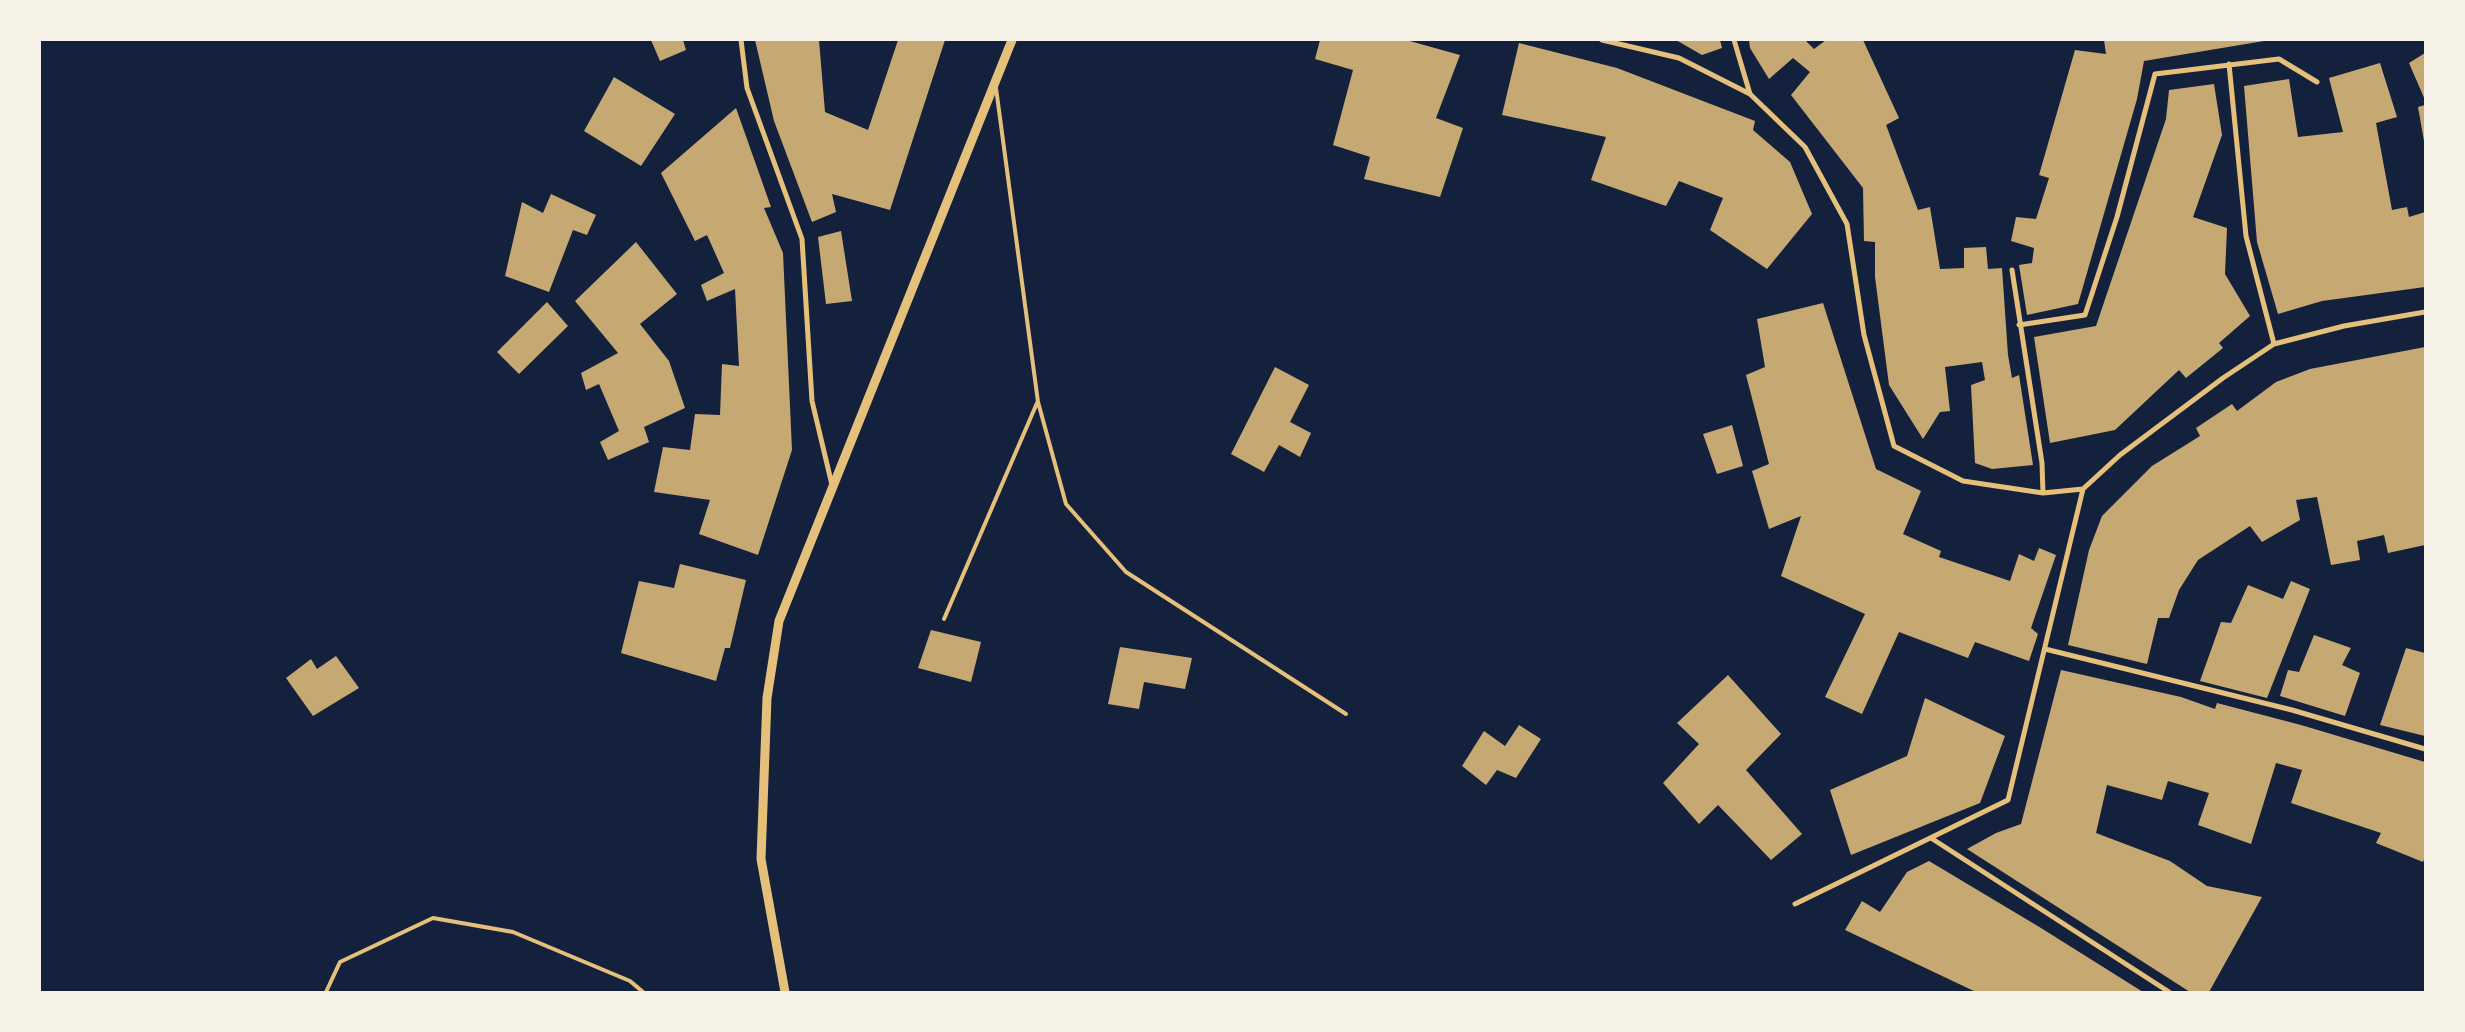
<!DOCTYPE html>
<style>
body{margin:0}
#map{position:relative;width:2465px;height:1032px;overflow:hidden;background:#14213d;font-family:"Fira Sans Condensed",sans-serif}
canvas{display:block}
.frame{position:absolute;inset:0;border:41px solid #f6f1e7;pointer-events:none}
</style>
<div id="map">
<canvas width="2465" height="1032"></canvas>
<div class="frame"></div>
</div>
<script>
const context = document.querySelector('canvas').getContext('2d');
context.lineJoin = 'round';
function paint(path, color) { context.fillStyle = color; context.fill(path, 'evenodd'); }
function stroke(path, color, width, dash) { context.strokeStyle = color; context.lineWidth = width; context.lineCap = dash ? 'butt' : 'round'; context.setLineDash(dash || []); context.stroke(path); }
const building = new Path2D(`
 M651,40H683L686,50L660,61Z
 M755,40H819L825,112L868,130L898,40H945L890,210L832,194L836,212L812,222L774,121Z
 M1320,40H1406L1460,55L1436,118L1463,128L1440,197L1364,179L1370,157L1333,145L1353,70L1315,59Z
 M1676,40H1720L1722,48L1702,55Z
 M1749,40H1805L1814,49L1826,40H1863L1899,118L1886,125L1918,210L1930,207L1940,269L1964,268V248L1986,247L1988,269L2002,268L2008,355L2012,378L2019,375L2033,465L1992,469L1975,463L1971,385L1985,380L1982,362L1945,367L1950,411L1940,412L1923,439L1889,385L1875,277V242L1864,241L1863,188L1791,95L1810,72L1793,58L1769,79L1750,48Z
 M2104,40L2264,41L2144,61L2137,99L2078,304L2027,315L2019,265L2032,263L2034,248L2011,241L2016,217L2036,219L2049,178L2039,175L2075,50L2106,54Z
 M1519,43L1617,68L1755,121L1753,130L1790,162L1812,214L1767,269L1710,230L1723,198L1679,181L1666,206L1591,180L1606,137L1502,115Z
 M2425,53V100L2409,63Z
 M2380,63L2397,117L2376,123L2392,210L2407,207L2409,217L2425,212V287L2322,301L2278,314L2257,242L2244,86L2289,79L2298,137L2343,132L2329,78Z
 M614,77L675,114L641,166L584,131Z
 M2214,84L2222,135L2193,217L2227,228L2225,274L2250,316L2219,343L2223,348L2186,378L2179,370L2115,430L2050,443L2034,337L2096,326L2166,119L2169,90Z
 M2425,105V141H2424L2418,107Z
 M736,108L771,207L764,208L783,253L792,450L758,555L699,534L710,500L654,492L663,447L690,450L695,414L720,415L722,364L739,366L735,289L707,301L701,285L724,273L707,235L695,241L661,173Z
 M551,194L596,215L587,235L573,230L549,292L505,276L522,202L543,213Z
 M841,231L852,301L826,304L818,237Z
 M636,242L677,294L640,324L669,361L685,408L644,427L649,442L608,460L600,442L619,431L599,384L586,390L581,373L618,353L575,301Z
 M547,302L568,326L519,374L497,352Z
 M1823,303L1876,469L1921,491L1903,534L1941,551L1939,557L2010,581L2019,554L2034,561L2039,548L2056,555L2031,628L2038,634L2029,661L1975,642L1968,658L1899,632L1862,714L1825,697L1865,614L1781,576L1801,516L1769,529L1752,471L1769,464L1746,375L1765,367L1757,319Z
 M2425,347V545L2388,553L2384,535L2357,541L2360,560L2331,565L2317,497L2296,500L2300,520L2262,542L2250,526L2198,560L2179,590L2169,618H2158L2147,664L2068,645L2089,550L2102,516L2152,466L2200,436L2196,428L2232,404L2237,411L2276,382L2310,369Z
 M1275,367L1309,385L1290,422L1311,433L1300,457L1279,445L1264,472L1231,454Z
 M1732,425L1743,466L1717,474L1703,434Z
 M680,564L746,580L730,648H725L716,681L621,653L639,581L674,588Z
 M2291,581L2310,589L2267,698L2200,681L2221,622L2231,623L2248,585L2283,599Z
 M931,630L981,642L971,682L918,668Z
 M2314,635L2351,648L2342,665L2360,673L2345,716L2280,696L2288,670L2299,672Z
 M1120,647L1192,658L1185,689L1144,682L1139,709L1108,704Z
 M2406,648L2425,653V736L2380,725Z
 M336,656L359,688L313,716L286,678L311,659L317,669Z
 M2061,670L2181,697L2215,709L2217,703L2301,725L2425,762V857L2423,862L2376,843L2381,833L2291,803L2302,770L2276,763L2251,844L2198,825L2209,793L2168,781L2162,800L2107,785L2096,833L2170,861L2207,886L2262,897L2209,992H2190L1967,849L1996,833L2021,824Z
 M1728,675L1781,734L1746,770L1802,834L1771,860L1718,805L1699,824L1663,783L1699,744L1677,723Z
 M1925,698L2005,736L1980,803L1851,855L1830,790L1907,756Z
 M1519,725L1541,739L1516,778L1497,770L1486,785L1462,766L1484,731L1505,746Z
 M1929,861L2041,928L2143,992H1976L1845,930L1862,901L1880,912L1907,872Z`);
const service = new Path2D(`
 M996,88L1038,402L1066,504L1126,572L1346,714
 M944,619L1037,403
 M326,992L340,962L433,918L513,932L630,981L643,992`);
const minor = new Path2D(`
 M741,40L747,88L802,239L812,401L832,485
 M1602,40L1679,58L1750,94L1805,147L1847,224L1864,335L1894,446L1963,481L2043,493L2083,489
 M1734,40L1750,94
 M2229,64L2246,236L2274,344
 M2012,270L2042,463L2043,493
 M2019,325L2085,315L2117,217L2155,74L2279,59L2317,82
 M2045,649L2292,710L2425,749
 M1931,838L2169,992
 M1795,904L2008,800L2083,489L2120,455L2223,378L2274,344L2344,326L2425,312`);
const tertiary = new Path2D(`
 M785,992L761,859L767,698L779,621L1012,40`);
paint(building, '#c6a872');
stroke(service, '#e5c07b', 4);
stroke(minor, '#e5c07b', 5);
stroke(tertiary, '#e5c07b', 9);
</script>
